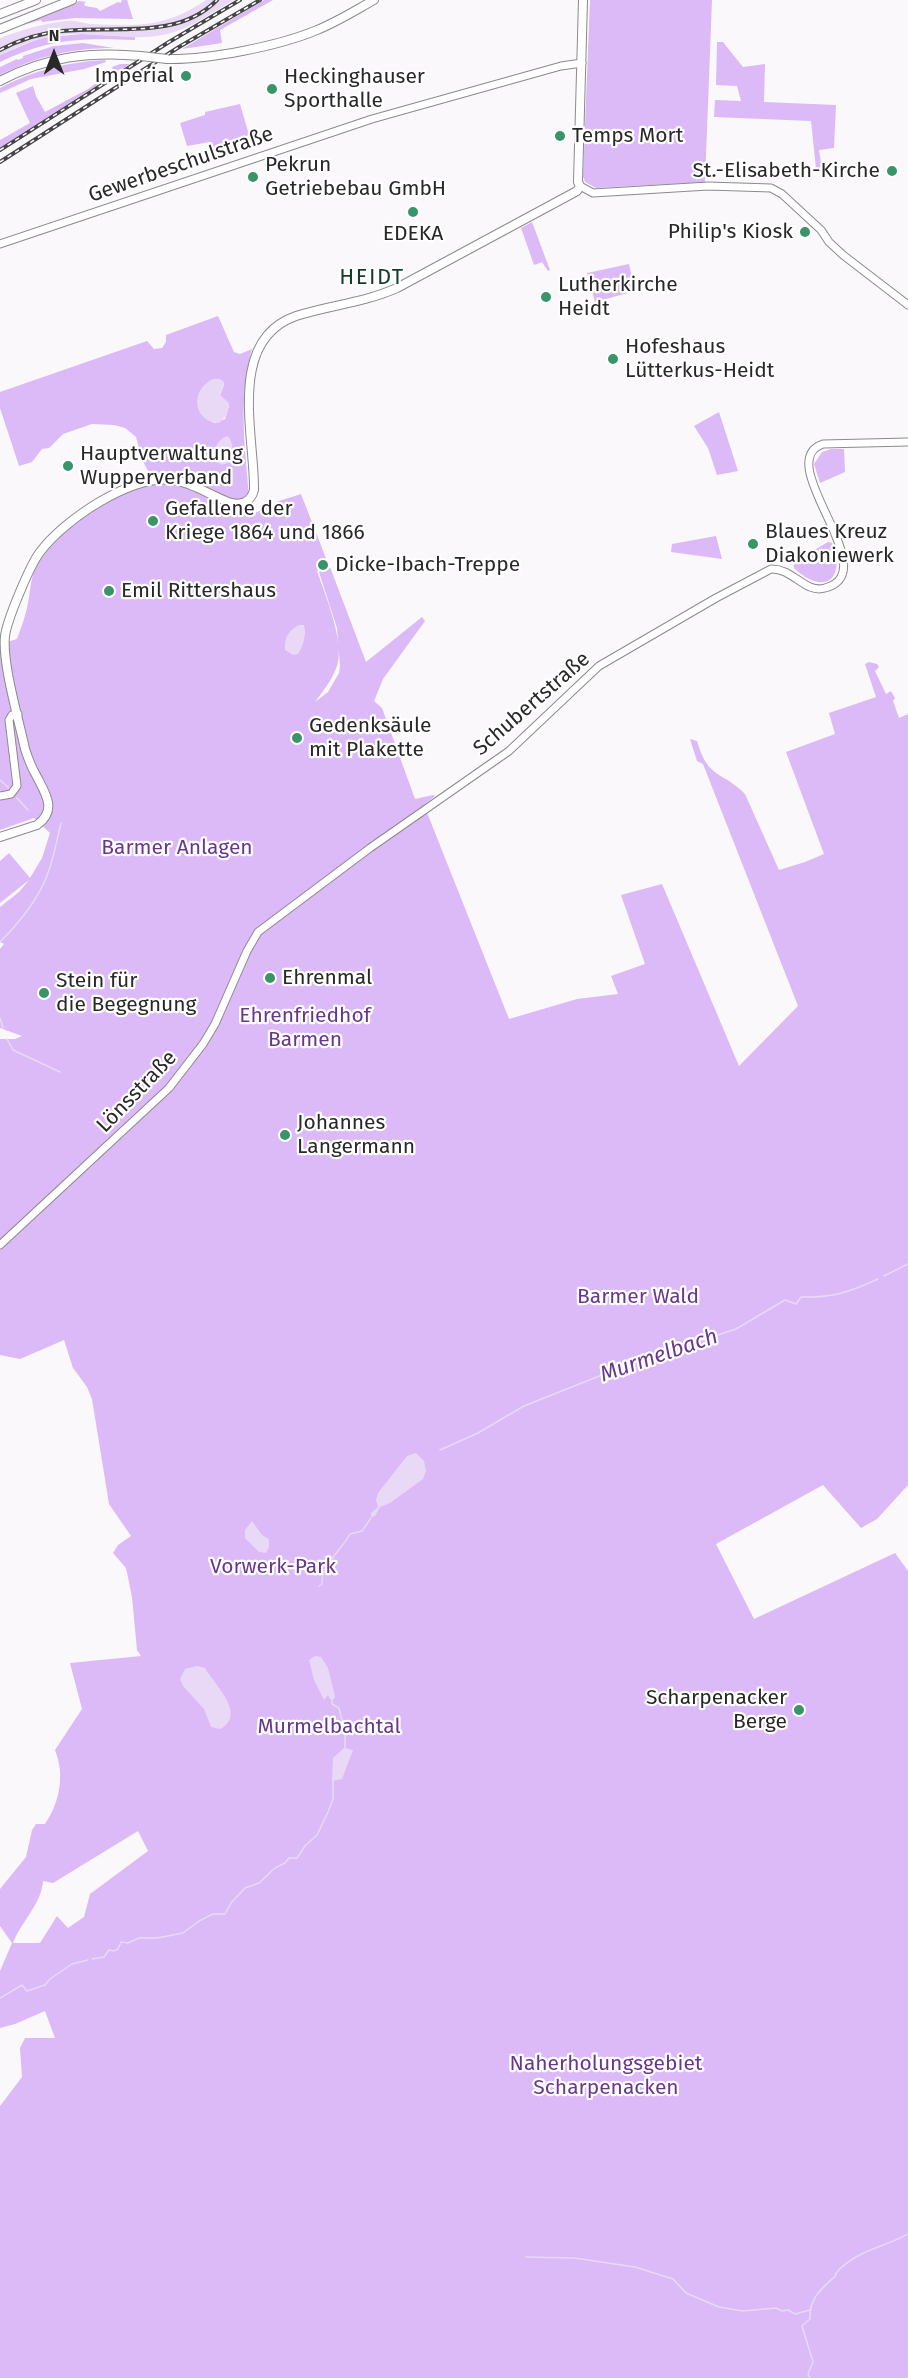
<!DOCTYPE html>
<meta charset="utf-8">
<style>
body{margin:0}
#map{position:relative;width:908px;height:2378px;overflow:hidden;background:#faf8fb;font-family:"Fira Sans",sans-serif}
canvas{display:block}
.north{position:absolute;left:24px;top:24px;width:60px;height:60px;-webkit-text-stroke:4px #fff;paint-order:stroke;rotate:0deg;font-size:16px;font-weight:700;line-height:24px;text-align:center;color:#292829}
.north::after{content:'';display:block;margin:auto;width:21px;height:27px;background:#292829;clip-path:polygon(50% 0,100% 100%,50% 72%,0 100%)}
</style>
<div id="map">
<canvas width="908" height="2378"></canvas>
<div class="north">N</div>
</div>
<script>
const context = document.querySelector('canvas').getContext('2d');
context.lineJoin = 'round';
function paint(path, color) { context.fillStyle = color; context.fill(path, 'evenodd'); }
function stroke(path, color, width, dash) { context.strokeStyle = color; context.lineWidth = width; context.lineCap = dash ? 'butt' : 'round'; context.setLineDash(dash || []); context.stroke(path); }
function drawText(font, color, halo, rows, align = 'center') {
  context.font = font + ' "Fira Sans",sans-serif'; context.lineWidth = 4.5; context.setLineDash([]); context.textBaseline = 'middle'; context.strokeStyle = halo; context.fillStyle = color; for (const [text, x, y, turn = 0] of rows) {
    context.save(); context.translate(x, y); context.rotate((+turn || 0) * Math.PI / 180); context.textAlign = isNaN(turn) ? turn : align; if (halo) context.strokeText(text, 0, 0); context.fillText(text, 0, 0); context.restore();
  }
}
const green = new Path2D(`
 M122,0H127L133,19L75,18L42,22L41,20L19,26L79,1L86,2L84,4L85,6L97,8L100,11L118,2L121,3Z
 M264,0H273L220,30L222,43L182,49Z
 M590,0H712L705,182L596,188L585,182L583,176Z
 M82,34L135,37V40C82,38 50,38 0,62V55L40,38Z
 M717,42H723L743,67L765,64L764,102L836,105L834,148L819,150L822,168L816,169L811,121L714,117L715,100L741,101L737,86L716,85Z
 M83,43L114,48C73,48 37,56 0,75V67L17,59L18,60L23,58V56L54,46Z
 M105,60L106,62L84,69L31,79L0,93V88C34,70 67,62 105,60Z
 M120,64H130L0,148V140L30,123L16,93L33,86L36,96L45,112L88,89L113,71L112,67Z
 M240,104L249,135L212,148L210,142L187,146L180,123L205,115V112Z
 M532,222L550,270L548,271L542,262L534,265L521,228Z
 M629,264L635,291L595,302L587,273Z
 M218,316L234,352L240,354L252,349C237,401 246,455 250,508L253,514L279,501L301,494L329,566L317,571C325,594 345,642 337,666C332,680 324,690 315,702L328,692L339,673L340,666L337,628L319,572L330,567L366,662L422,617L425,621L383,679L374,701L382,708L415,799L433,795L435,796L424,805L509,1019L577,999L618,994L611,976L645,964L621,895L662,884L739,1066L798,1006L703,764L697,761L690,739L697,741C708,780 723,771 745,794L779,870L805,862L824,854L786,752L835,734L829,713L876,697L865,664L869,662L877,664L879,667L875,671L886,694L891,691L895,698L893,701L899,718L908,714V1485L877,1519L861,1528L823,1485L716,1544L754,1619L895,1553L908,1571V2378H0V2106L22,2077L20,2048L25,2038H55L45,2011L15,2024L0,2028V1971L12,1943L0,1926V1889L26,1857L32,1830L36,1824H45C60,1802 65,1775 55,1750L82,1709L70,1663L141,1656L137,1650L132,1597L126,1568L113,1553L118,1545L131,1536L109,1504L92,1399L87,1387L73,1368L64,1340L20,1359L0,1355V1039H15L22,1036L0,1028V949L4,944L0,942V907L19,892L29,880L0,903V861L9,853L30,878L42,858L50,833L34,818L0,830V644L17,639C21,628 26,615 28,603C31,589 30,577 38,563C51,542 89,510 111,498C124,490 139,487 155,483L142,460L136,437L125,428L114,425L92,424L63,434L49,448L42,449L32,462L19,466L0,408V392L147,341L154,349L162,348L166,342V335ZM216,379L223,381L224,385L220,395L229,406L225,419L215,423C192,415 192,387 216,379ZM138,1831L148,1851L90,1894L84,1917L68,1928L57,1916L40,1943H13C21,1922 42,1903 43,1881L53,1883Z
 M719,412L738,471L717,475L708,448L694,426Z
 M831,449H844L845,472L820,483L814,464L822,452Z
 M716,536L722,559L671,552L672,544Z
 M828,542L832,543C847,580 823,596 794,568V562Z`);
const water = new Path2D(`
 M206,0H234C211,13 189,30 163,35C138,40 110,35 84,34C54,33 27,41 0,55V38C22,30 44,23 67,21C76,20 82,23 90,24C138,26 165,28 206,0Z
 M213,379H220C228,384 221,388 220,395L229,403L227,415L219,423C192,421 190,390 213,379Z
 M226,436L229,437C233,445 235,455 228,463L222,465L217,462C212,451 216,442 226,436Z
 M299,625H304C307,633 303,647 298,654L293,655L285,650C284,638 288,631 299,625Z
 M416,1453L424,1461L426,1471L423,1479L390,1503L380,1507L375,1516L371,1517V1513L378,1507L376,1500L378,1493L407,1456Z
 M252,1521L262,1535L269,1539V1547L266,1553L259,1552L245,1538V1530Z
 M315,1656L321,1657L328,1668L335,1696L334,1699H330L328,1695L324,1700L314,1680L309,1660Z
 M197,1666L205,1668C214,1684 248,1715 220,1729L211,1727L204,1709L183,1686L180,1679L185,1669Z
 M344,1748L353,1750L342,1779L332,1781L333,1758Z`);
const stream = new Path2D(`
 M0,780L9,788
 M17,798L28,810
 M0,942C19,923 39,898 48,873C54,857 57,839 61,823
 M0,1018L3,1028
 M7,1039L13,1050L60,1072
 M884,1276L908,1264
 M440,1450L478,1433L524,1406L627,1365L736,1329L785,1300L796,1304L801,1297C832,1298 850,1292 878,1279
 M314,1575L325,1571
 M319,1586L322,1584C321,1564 342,1550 350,1534L362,1531L371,1518
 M332,1699V1704L339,1708L345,1732V1751
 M92,1959L104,1957L109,1950L114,1951L118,1949L121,1942L128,1943L139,1938H157L183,1933L199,1921L213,1914H225L231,1903L245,1888L259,1883L275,1868L285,1863L289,1858H297L305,1846L317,1835L328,1812L333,1799V1780
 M0,1998L22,1985L27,1991L45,1985L50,1979L72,1964L88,1960
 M526,2257L574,2258L635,2267L673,2279L686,2293L719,2307L743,2311L776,2308L782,2311L788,2310L795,2314L810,2310
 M810,2378L808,2374L813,2362L802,2326L810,2319C809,2300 819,2291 832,2279C838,2275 833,2277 837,2272C841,2267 851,2260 856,2257C873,2247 891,2244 908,2234`);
const tertiary = new Path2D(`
 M580,186L593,193L708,186L771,188L782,194L821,230L829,242L843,255L908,305
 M0,244L372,119L561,66L582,63
 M0,796L11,794L17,786L9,720L12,715L18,714
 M0,1245L169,1088L203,1044L215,1024L247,951L258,932L370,848L509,751L599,666L716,598L771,569C793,568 805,594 825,588C887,572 770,462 823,444L908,442`);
const secondary = new Path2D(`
 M167,59C208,60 279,46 317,30C337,22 356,10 374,0
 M0,81C45,57 90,51 141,56
 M0,837L37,825C58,810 45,793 36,775C31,767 28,758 25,749C19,720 2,664 5,636C7,620 30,565 40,552C64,520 131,474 173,480C191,482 210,495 228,502C239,506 251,503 254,490C255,437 226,340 296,316C330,305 363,303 397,288L577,191L580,186L578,182L583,0`);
const primary = new Path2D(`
 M0,14L36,0
 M0,29L72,0`);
const rail = new Path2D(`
 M0,50C19,40 40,33 62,31C112,25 177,41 217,0
 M0,150L169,42L240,0
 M0,162L179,47L260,0`);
const secondaryBridge = new Path2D(`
 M141,56L167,59`);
const markers = [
 [186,76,6,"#3a9469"],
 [272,89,6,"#3a9469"],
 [560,136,6,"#3a9469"],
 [892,171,6,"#3a9469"],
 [253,177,6,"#3a9469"],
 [413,212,6,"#3a9469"],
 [805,232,6,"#3a9469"],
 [546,297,6,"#3a9469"],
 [613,359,6,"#3a9469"],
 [68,466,6,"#3a9469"],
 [153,521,6,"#3a9469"],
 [753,544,6,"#3a9469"],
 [323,565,6,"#3a9469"],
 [109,591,6,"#3a9469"],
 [297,738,6,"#3a9469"],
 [270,978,6,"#3a9469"],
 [44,993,6,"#3a9469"],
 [285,1135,6,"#3a9469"],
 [799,1710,6,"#3a9469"]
];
const poiNames = [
 ["Imperial",174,76,"right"],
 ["Heckinghauser",284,77],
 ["Sporthalle",284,101],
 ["Temps Mort",572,136],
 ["Pekrun",265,165],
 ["Getriebebau GmbH",265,189],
 ["St.-Elisabeth-Kirche",880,171,"right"],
 ["Philip's Kiosk",793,232,"right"],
 ["EDEKA",413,234,"center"],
 ["Lutherkirche",558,285],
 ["Heidt",558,309],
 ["Hofeshaus",625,347],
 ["Lütterkus-Heidt",625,371],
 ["Hauptverwaltung",80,454],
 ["Wupperverband",80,478],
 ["Gefallene der",165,509],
 ["Kriege 1864 und 1866",165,533],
 ["Blaues Kreuz",765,532],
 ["Diakoniewerk",765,556],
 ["Dicke-Ibach-Treppe",335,565],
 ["Emil Rittershaus",121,591],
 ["Gedenksäule",309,726],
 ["mit Plakette",309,750],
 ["Ehrenmal",282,978],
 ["Stein für",56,981],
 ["die Begegnung",56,1005],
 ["Johannes",297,1123],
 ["Langermann",297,1147],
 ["Scharpenacker",787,1698,"right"],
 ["Berge",787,1722,"right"]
];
const streetNames = [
 ["Gewerbeschulstraße",181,165,-19],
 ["Schubertstraße",532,704,-41],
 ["Lönsstraße",137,1092,-46]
];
const parkNames = [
 ["Barmer Anlagen",177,848],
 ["Ehrenfriedhof",305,1016],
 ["Barmen",305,1040],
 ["Barmer Wald",638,1297],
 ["Vorwerk-Park",273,1567],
 ["Murmelbachtal",329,1727],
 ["Naherholungsgebiet",606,2064],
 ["Scharpenacken",606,2088]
];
const neighbourhoodNames = [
 ["HEIDT",372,278]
];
const waterNames = [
 ["Murmelbach",659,1356,-19]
];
paint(green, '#dcb9f7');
paint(water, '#e9d9f7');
stroke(stream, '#e9d9f7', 1.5);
stroke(tertiary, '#8b8a8d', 9);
stroke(secondary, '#8b8a8d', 10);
stroke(primary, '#8b8a8d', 10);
stroke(tertiary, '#fff', 7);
stroke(secondary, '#fff', 8);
stroke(primary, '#fff', 8);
stroke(rail, '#464546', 4);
stroke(rail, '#fff', 1.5, [4.5]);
stroke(secondaryBridge, '#8b8a8d', 10, []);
stroke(secondaryBridge, '#fff', 8);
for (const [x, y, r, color] of markers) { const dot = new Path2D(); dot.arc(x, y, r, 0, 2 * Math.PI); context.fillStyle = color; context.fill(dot); stroke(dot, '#fff', 2); }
drawText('21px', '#292829', '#fff', poiNames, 'left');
drawText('21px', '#292829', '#fff', streetNames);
drawText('21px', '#6a368b', '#fff', parkNames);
context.letterSpacing = '1.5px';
drawText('22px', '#133e2a', '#fff', neighbourhoodNames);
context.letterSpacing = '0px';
drawText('italic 22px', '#6a378b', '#fff', waterNames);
</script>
